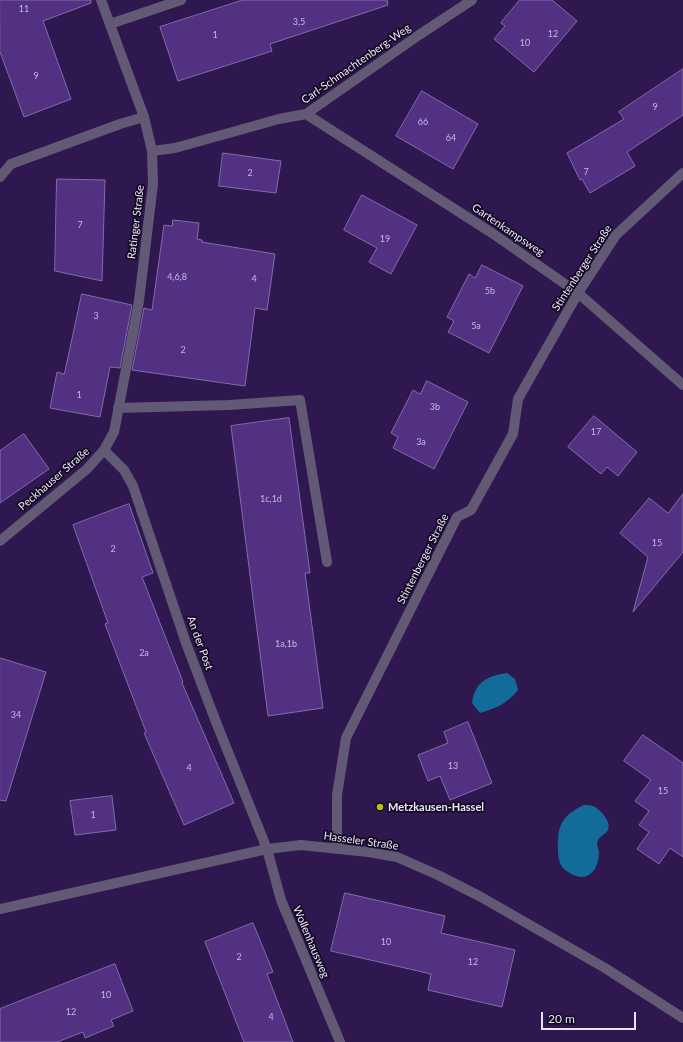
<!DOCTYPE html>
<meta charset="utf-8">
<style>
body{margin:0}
#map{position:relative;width:683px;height:1042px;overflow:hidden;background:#2f174f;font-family:Lato,sans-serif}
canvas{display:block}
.scale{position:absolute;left:541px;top:1012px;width:95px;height:18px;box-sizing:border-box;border:2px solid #ebe5fa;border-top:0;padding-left:5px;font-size:12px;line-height:14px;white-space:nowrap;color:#ebe5fa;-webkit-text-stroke:3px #130a22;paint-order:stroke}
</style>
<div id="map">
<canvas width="683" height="1042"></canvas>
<div class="scale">20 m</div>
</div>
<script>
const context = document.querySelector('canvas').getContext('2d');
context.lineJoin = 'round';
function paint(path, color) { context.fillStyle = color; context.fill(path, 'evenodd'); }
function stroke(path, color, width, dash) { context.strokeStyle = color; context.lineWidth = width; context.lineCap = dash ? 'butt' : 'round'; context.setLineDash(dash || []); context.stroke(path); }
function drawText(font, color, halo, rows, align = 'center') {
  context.font = font + ' Lato,sans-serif'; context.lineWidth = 3.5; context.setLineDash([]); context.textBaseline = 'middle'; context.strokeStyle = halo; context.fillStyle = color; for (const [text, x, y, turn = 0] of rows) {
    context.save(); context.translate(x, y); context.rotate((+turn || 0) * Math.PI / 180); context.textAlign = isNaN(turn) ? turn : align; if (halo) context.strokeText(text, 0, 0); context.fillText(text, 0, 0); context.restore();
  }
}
const water = new Path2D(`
 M507,673L515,679L518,690C507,704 496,708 480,713L472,703C475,682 487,676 507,673Z
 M584,805C587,805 591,805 593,806C600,809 612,822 608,830C605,835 598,836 597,844C597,846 599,850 599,853C599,866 591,881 576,876C572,875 569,872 565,870C560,866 558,858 558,851C557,826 561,816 584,805Z`);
const building = new Path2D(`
 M0,0H91V3L43,21L71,99L24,117L0,52Z
 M243,0H387L388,5L270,44L272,51L178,81L160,27Z
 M520,0H552L577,21L534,72L494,39L505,26L501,23Z
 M683,69V115L627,152L635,166L590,193L582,179L580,180L567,153L624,119L619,112Z
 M422,91L478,124L453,169L396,136Z
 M223,153L281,161L276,193L219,186Z
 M57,179L105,180L102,281L55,271Z
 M362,195L417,225L391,274L369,262L377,248L344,230Z
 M173,220L199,223L197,239L202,240V242L275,254L267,310L255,308L245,386L132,370L144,308L152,310L164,225L172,226Z
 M482,265L523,286L489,353L448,332L454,321L447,317L469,274L475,278Z
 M82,294L132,305L120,368L110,367L100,417L50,408L57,372L64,374Z
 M427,381L468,402L434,469L393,448L398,437L391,433L413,390L420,394Z
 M594,416L637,452L618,476L607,467L601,474L568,447Z
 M289,418L310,573H305L323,708L268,716L231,426Z
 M24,434L49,469L0,503V451Z
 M683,494V552L633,612L648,557L620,533L649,498L668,513Z
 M129,504L153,573L142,577L183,682L182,683L234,803L184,825L144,733L146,732L105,624L108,623L73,525Z
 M0,658L46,672L6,801L0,800Z
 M468,722L492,783L450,800L440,776L428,781L418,755L448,743L444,732Z
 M643,735L683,763V857L670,848L659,864L637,849L649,832L639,825L649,811L635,801L651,780L624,761Z
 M112,796L116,830L75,835L70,801Z
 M345,893L445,916L441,933L515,950L502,1007L428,990L431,974L331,951Z
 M253,923L273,972L267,974L293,1042H244L205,942Z
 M115,964L133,1011L111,1020L114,1026L85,1038L83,1032L57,1042H0V1009Z`);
const service = new Path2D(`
 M110,24L181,0
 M306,114L492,233L578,293
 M152,151L175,148L279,119L306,114L419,35L472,0
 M0,177L11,164L120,124L144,117
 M118,408L229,405L300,400L327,562`);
const minor = new Path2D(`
 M578,293L683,385
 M104,450L124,470L133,486L186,643L216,722L267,849L281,900L340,1042
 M337,848V795L346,738L457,517L471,510L513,434L518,399L578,293L616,235L683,173`);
const tertiary = new Path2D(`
 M0,541L87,469L104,450L114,432L139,301L153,184L152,151L144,117L101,0
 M0,909L267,849L301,845L368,852L397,857L440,876L481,897L605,968L683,1018`);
const markers = [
 [380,807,4,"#acc612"]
];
const numberNames = [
 ["11",24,9],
 ["3,5",299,22],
 ["12",553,34],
 ["1",215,35],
 ["10",525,43],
 ["9",36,76],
 ["9",655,107],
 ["66",423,122],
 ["64",451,138],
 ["7",586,172],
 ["2",250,173],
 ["7",80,225],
 ["19",385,239],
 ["4,6,8",177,277],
 ["4",254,279],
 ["5b",490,291],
 ["3",96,316],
 ["5a",476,326],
 ["2",183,350],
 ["1",79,395],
 ["3b",435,407],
 ["17",596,432],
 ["3a",421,442],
 ["1c,1d",271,499],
 ["15",657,543],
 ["2",113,549],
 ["1a,1b",286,644],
 ["2a",144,653],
 ["34",16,715],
 ["13",453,766],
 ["4",189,768],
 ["15",663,791],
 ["1",93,815],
 ["10",386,942],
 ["2",239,957],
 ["12",473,962],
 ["10",106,995],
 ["12",71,1012],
 ["4",271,1017]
];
const streetNames = [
 ["Carl-Schmachtenberg-Weg",356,64,-35],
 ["Ratinger Straße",136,222,-83],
 ["Gartenkampsweg",508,230,34],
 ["Stintenberger Straße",582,268,-57],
 ["Peckhauser Straße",54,479,-41],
 ["Stintenberger Straße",423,559,-63],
 ["An der Post",200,643,70],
 ["Hasseler Straße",361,841,8],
 ["Wollenhausweg",311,942,67]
];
const poiNames = [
 ["Metzkausen-Hassel",388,807]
];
paint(water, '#136b9a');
paint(building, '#523183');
stroke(building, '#816cab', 1);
stroke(service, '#625a75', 10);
stroke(minor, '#625a75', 10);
stroke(tertiary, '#625a75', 10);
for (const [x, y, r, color] of markers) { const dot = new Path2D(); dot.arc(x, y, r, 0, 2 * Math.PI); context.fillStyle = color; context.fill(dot); stroke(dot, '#130a22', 1.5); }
drawText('9px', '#c5b8dc', null, numberNames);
drawText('11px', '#ebe5fa', '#130a22', streetNames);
drawText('bold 11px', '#ebe5fa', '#130a22', poiNames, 'left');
</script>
